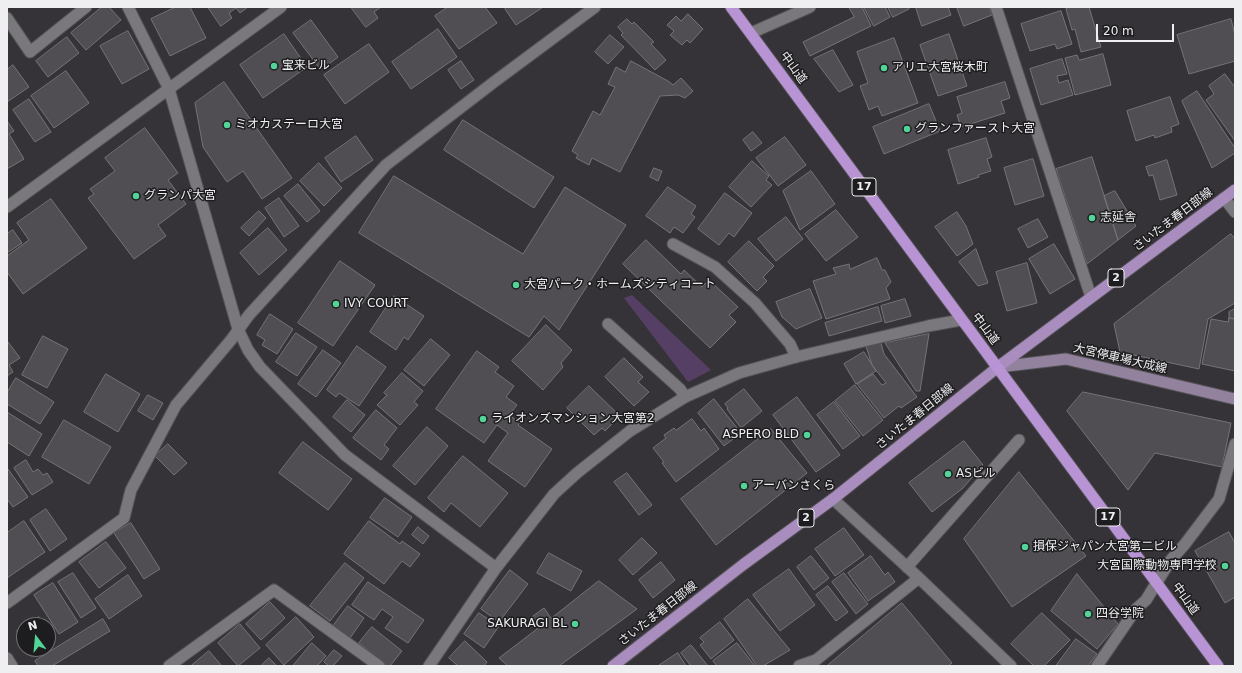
<!DOCTYPE html>
<meta charset="utf-8">
<style>
body{margin:0}
#map{position:relative;width:1242px;height:673px;overflow:hidden;background:#363338;font-family:"DejaVu Sans",sans-serif}
canvas{display:block}
.frame{position:absolute;inset:0;border:8px solid #efeef1;pointer-events:none}
.north{position:absolute;left:16px;top:617px;width:40px;height:40px;box-sizing:border-box;background:#1d1c1e;border:1px solid #717072;border-radius:50%;rotate:344deg;font-size:11px;font-weight:700;line-height:16px;text-align:center;color:#efeef1}
.north::after{content:'';display:block;margin:auto;width:14px;height:18px;background:#52d397;clip-path:polygon(50% 0,100% 100%,50% 72%,0 100%)}
.scale{position:absolute;left:1096px;top:24px;width:78px;height:18px;box-sizing:border-box;border:2px solid #efeef1;border-top:0;padding-left:5px;font-size:12px;line-height:14px;white-space:nowrap;color:#efeef1;-webkit-text-stroke:3px #1d1c1e;paint-order:stroke}
</style>
<div id="map">
<canvas width="1242" height="673"></canvas>
<div class="frame"></div>
<div class="north">N</div>
<div class="scale">20 m</div>
</div>
<script>
const context = document.querySelector('canvas').getContext('2d');
context.lineJoin = 'round';
function paint(path, color) { context.fillStyle = color; context.fill(path, 'evenodd'); }
function stroke(path, color, width, dash) { context.strokeStyle = color; context.lineWidth = width; context.lineCap = dash ? 'butt' : 'round'; context.setLineDash(dash || []); context.stroke(path); }
function drawText(font, color, halo, rows, align = 'center') {
  context.font = font + ' "DejaVu Sans","Noto Sans JP",sans-serif'; context.lineWidth = 3; context.setLineDash([]); context.textBaseline = 'middle'; context.strokeStyle = halo; context.fillStyle = color; for (const [text, x, y, turn = 0] of rows) {
    context.save(); context.translate(x, y); context.rotate((+turn || 0) * Math.PI / 180); context.textAlign = isNaN(turn) ? turn : align; if (halo) context.strokeText(text, 0, 0); context.fillText(text, 0, 0); context.restore();
  }
}
const green = new Path2D(`
 M632,295L711,370L688,382L624,298Z`);
const building = new Path2D(`
 M102,7H109L121,20L86,50L71,33Z
 M176,7H190L206,38L170,56L151,19Z
 M208,7H248L240,13L236,8L229,13L232,18L221,26Z
 M351,7H381L374,12L378,18L366,27Z
 M448,7H485L497,23L459,49L435,16Z
 M507,7H543L516,25L505,9Z
 M849,7H862L871,26L810,56L803,42L854,17Z
 M864,7H885L890,17L874,26Z
 M888,7H908L909,9L893,17Z
 M916,7H948L951,15L922,26Z
 M957,7H989L992,15L964,26Z
 M1071,7H1089L1101,47L1081,52L1075,29L1072,30L1066,9Z
 M1061,11L1072,44L1057,49L1055,44L1030,51L1021,24Z
 M688,14L703,29L690,43L687,40L682,45L670,35L674,31L667,25L676,16L681,21Z
 M627,19L632,24L634,22L654,42L651,44L666,60L655,70L621,35L623,33L618,27Z
 M1231,19L1235,35V61L1189,74L1177,35Z
 M311,20L338,57L321,70L293,33Z
 M438,29L457,57L411,89L392,62Z
 M128,31L149,69L122,84L100,46Z
 M284,34L307,67L263,98L240,65Z
 M949,34L967,86L938,96L920,45Z
 M610,35L624,47L608,64L595,52Z
 M67,37L79,53L48,77L36,61Z
 M894,38L918,103L882,116L878,106L869,110L860,86L868,83L857,52Z
 M369,44L389,72L345,104L324,75Z
 M833,50L853,85L839,92L814,59Z
 M1103,54L1111,85L1075,95L1065,58L1077,55L1079,60Z
 M1062,59L1067,74L1057,76L1059,83L1068,80L1073,95L1041,105L1030,69Z
 M461,61L474,80L461,89L448,70Z
 M631,61L668,81L673,85L681,78L693,91L685,98L678,95L660,96L620,172L592,158L589,165L576,158L578,155L572,151L593,111L600,115L615,87L608,84L616,67L625,72Z
 M13,65L29,87L7,102V70Z
 M66,71L89,103L54,128L31,96Z
 M1225,74L1234,86H1235V141L1206,100L1214,94L1209,86Z
 M224,82L292,178L262,199L243,171L227,182L203,147L195,103Z
 M1005,82L1010,98L1001,101L1005,113L961,127L957,115L962,113L957,97Z
 M1197,91L1235,148V153L1212,168L1182,101Z
 M1170,97L1179,124L1171,127L1172,132L1155,138L1154,135L1136,141L1127,111Z
 M29,99L51,132L35,142L13,110Z
 M929,104L940,131L884,154L873,127Z
 M463,120L554,177L534,208L444,150Z
 M7,121L14,131L9,134L24,159L7,169Z
 M145,128L178,173L168,180L186,204L158,225L166,236L134,259L88,198L94,194L90,189L115,171L105,158Z
 M753,132L762,143L751,151L743,140Z
 M356,136L373,160L341,182L325,158Z
 M785,137L806,165L778,186L756,158Z
 M986,138L992,157L987,159L991,171L978,175L979,177L958,184L948,150Z
 M1092,157L1118,240L1087,264L1056,169Z
 M1033,159L1044,196L1015,205L1004,168Z
 M1167,160L1177,195L1160,200L1153,175L1149,176L1146,167Z
 M752,161L769,176L766,180L772,185L751,207L729,187Z
 M319,163L342,188L324,206L300,181Z
 M654,168L662,171L658,181L650,177Z
 M811,171L835,204L800,230L783,191Z
 M394,176L523,254L565,187L626,225L559,330L544,316L529,337L359,233Z
 M298,184L320,211L307,222L284,196Z
 M668,187L696,206L691,214L695,217L683,233L674,227L670,233L646,216Z
 M1115,191L1136,226L1118,240L1104,196Z
 M725,193L752,213L734,237L729,233L719,245L698,229Z
 M279,198L299,226L284,237L265,208Z
 M51,199L87,248L23,294L7,272V256L29,240L17,223Z
 M836,210L858,237L826,261L805,234Z
 M259,211L266,218L249,236L241,228Z
 M957,212L966,226L973,244L957,256L935,227Z
 M786,217L803,239L776,261L758,239Z
 M1038,219L1048,237L1028,248L1018,229Z
 M268,228L287,250L259,275L240,253Z
 M13,230L22,243L7,253V234Z
 M1231,234L1235,239V303L1208,319L1199,369L1120,352L1114,324Z
 M646,240L681,274L684,270L702,287L709,280L738,307L729,315L736,322L710,348L623,264Z
 M749,241L774,266L763,277L767,281L757,291L728,262Z
 M1054,244L1075,279L1050,294L1029,259Z
 M976,249L988,283L978,286L959,262Z
 M877,258L882,270H885L891,282L886,288L890,299L826,319L813,281L836,274L833,268L849,264L850,269Z
 M340,261L375,285L333,346L298,323Z
 M1027,263L1037,303L1007,311L996,272Z
 M810,289L822,318L796,329L782,317L776,302Z
 M394,296L424,316L408,340L404,337L396,350L370,332Z
 M905,299L911,316L885,323L881,306Z
 M878,307L882,321L829,336L825,323Z
 M1235,309V319L1229,318V312Z
 M270,314L293,329L277,354L262,345L265,340L257,335Z
 M1229,318L1235,319V371L1202,364L1211,319L1228,322Z
 M546,325L572,350L561,363L563,367L543,390L512,361Z
 M296,333L317,347L297,376L276,362Z
 M929,334L920,391H916L885,343Z
 M43,336L68,349L47,388L22,375Z
 M431,339L450,355L424,386L404,370Z
 M7,342H8L20,358L9,365L13,372L7,376Z
 M881,343L884,354L917,397L901,408L899,406L884,418L857,384L873,374L882,385L886,383L872,365L866,346Z
 M357,346L386,367L359,406L339,393L336,397L327,390Z
 M323,350L341,363L316,397L298,384Z
 M477,351L499,367L495,372L514,386L506,397L517,405L509,415L520,423L518,425L552,449L525,487L488,461L508,433L497,425L484,443L436,409Z
 M864,352L876,371L856,384L844,364Z
 M624,358L643,377L638,382L649,392L634,406L605,377Z
 M402,373L423,391L414,402L418,405L400,425L377,405L387,395L384,393Z
 M106,374L140,394L118,432L84,412Z
 M16,378L54,402L40,424L7,404V393Z
 M855,385L883,420L863,436L835,401Z
 M589,386L620,416L605,431L602,428L594,435L567,408Z
 M744,389L762,411L741,428L727,409L728,408L725,404Z
 M1083,392L1231,423L1222,467L1155,453L1128,490L1067,411Z
 M148,395L163,403L153,420L138,411Z
 M797,397L840,455L816,472L773,415Z
 M714,399L741,433L724,446L698,413Z
 M347,400L365,415L351,432L333,417Z
 M834,402L860,436L843,449L817,415Z
 M376,410L397,428L384,445L389,449L381,460L353,438Z
 M7,412L42,434L29,456L7,442Z
 M692,419L701,431L704,428L719,449L676,482L662,463L664,462L653,448L666,438L664,435L674,428L676,430Z
 M64,420L111,447L89,484L42,457Z
 M427,427L448,446L415,485L393,466Z
 M771,429L807,473L716,545L681,499Z
 M964,441L983,465L963,488L932,512L909,483Z
 M303,442L352,479L328,510L279,473Z
 M168,444L187,463L174,475L155,456Z
 M463,456L508,493L480,527L451,503L444,512L428,498Z
 M26,460L33,472L38,469L43,475L47,473L53,482L32,495L14,468Z
 M7,469H8L28,497L13,507L7,499Z
 M1019,472L1086,556L1012,607L964,539Z
 M627,473L652,505L639,515L614,482Z
 M385,498L412,517L398,537L370,518Z
 M46,509L67,539L50,551L30,520Z
 M24,521L45,552L7,578V533Z
 M369,521L400,544L402,541L420,554L410,567L402,561L384,584L344,554Z
 M131,523L160,569L144,579L114,533Z
 M418,527L429,536L423,544L412,535Z
 M844,528L864,555L835,576L815,549Z
 M1229,532L1235,543V597L1225,603L1195,551Z
 M642,538L657,553L633,575L619,560Z
 M106,542L126,568L99,588L79,562Z
 M549,553L582,571L571,591L537,573Z
 M811,556L829,578L814,590L797,567Z
 M871,556L885,575L888,572L895,582L868,601L848,573Z
 M661,562L675,580L653,598L639,580Z
 M345,563L364,578L330,621L310,606Z
 M789,569L815,605L780,631L753,595Z
 M510,570L528,584L499,622L481,609Z
 M73,573L96,608L81,618L58,582Z
 M844,573L868,604L856,614L832,582Z
 M1077,574L1118,624L1097,649L1051,611Z
 M128,575L142,596L109,619L95,599Z
 M599,581L637,609L559,666H508L499,658L537,629L529,619L544,608L551,618Z
 M368,582L424,620L408,643L385,628L393,617L382,609L374,620L352,605Z
 M53,583L78,622L59,634L34,595Z
 M828,586L848,612L836,621L816,595Z
 M748,599L790,650L763,666H757L724,619Z
 M270,602L285,618L261,640L246,624Z
 M902,603L952,663L948,666H827Z
 M348,606L364,618L348,641L331,629Z
 M479,613L499,626L484,648L464,634Z
 M1042,613L1070,640L1044,666H1034L1011,644Z
 M39,617L44,625H27Z
 M296,617L314,637L284,665L266,645Z
 M103,619L110,631L52,666H38L35,661Z
 M720,622L734,640L711,659L700,645L704,642L700,638Z
 M240,624L260,648L238,666L218,643Z
 M24,627V642L17,631Z
 M372,627L402,651L390,666H387L359,643Z
 M1076,639L1097,654L1088,666H1056Z
 M465,641L487,662L484,666H458L449,658Z
 M312,643L326,656L317,666H293Z
 M737,643L755,666H717L713,661Z
 M691,645L708,666H691L681,653Z
 M334,650L342,656L333,666H329L324,662Z
 M209,651L222,666H191Z
 M678,653L686,666H658Z
 M269,658L277,666H261Z`);
const service = new Path2D(`
 M7,18L30,52L86,7
 M673,244L715,267L755,303L790,344L796,357
 M608,324L680,389L685,397
 M907,567L1019,440
 M169,666L274,590L379,666`);
const minor = new Path2D(`
 M128,7L169,89L238,329L248,350L260,367L345,455L496,568
 M996,7L1091,297
 M751,33L810,7
 M1224,198L1235,212
 M7,207L281,7
 M833,499L919,578L1011,666
 M7,603L124,518L131,490L176,405L231,340L249,315L386,165L494,82L595,7
 M429,666L496,568L554,494L577,473L630,431L685,397L739,373L796,357L928,326L961,320
 M799,666L816,660L919,578
 M1097,666L1136,609L1146,600L1170,561L1185,544L1219,499L1235,444`);
const tertiary = new Path2D(`
 M7,658L12,666`);
const secondary = new Path2D(`
 M998,367L1066,359L1235,399`);
const primary = new Path2D(`
 M613,666L744,564L833,499L998,367L1235,190`);
const trunk = new Path2D(`
 M731,7L1218,666`);
const markers = [
 [274,66,4,"#52d397"],
 [884,68,4,"#52d397"],
 [227,125,4,"#52d397"],
 [907,129,4,"#52d397"],
 [136,196,4,"#52d397"],
 [1092,218,4,"#52d397"],
 [516,285,4,"#52d397"],
 [336,304,4,"#52d397"],
 [483,419,4,"#52d397"],
 [807,435,4,"#52d397"],
 [948,474,4,"#52d397"],
 [744,486,4,"#52d397"],
 [1025,547,4,"#52d397"],
 [1225,566,4,"#52d397"],
 [1088,614,4,"#52d397"],
 [575,624,4,"#52d397"]
];
const shields = [
 [864,187,24],
 [1116,278,16],
 [1108,517,24],
 [806,518,16]
];
const shieldNames = [
 ["17",864,187],
 ["2",1116,278],
 ["17",1108,517],
 ["2",806,518]
];
const poiNames = [
 ["宝来ビル",282,66],
 ["アリエ大宮桜木町",892,68],
 ["ミオカステーロ大宮",235,125],
 ["グランファースト大宮",915,129],
 ["グランパ大宮",144,196],
 ["志延舎",1100,218],
 ["大宮パーク・ホームズシティコート",524,285],
 ["IVY COURT",344,304],
 ["ライオンズマンション大宮第2",491,419],
 ["ASPERO BLD",799,435,"right"],
 ["ASビル",956,474],
 ["アーバンさくら",752,486],
 ["損保ジャパン大宮第二ビル",1033,547],
 ["大宮国際動物専門学校",1217,566,"right"],
 ["四谷学院",1096,614],
 ["SAKURAGI BL",567,624,"right"]
];
const streetNames = [
 ["中山道",793,68,54],
 ["さいたま春日部線",1173,220,-37],
 ["中山道",985,329,53],
 ["大宮停車場大成線",1120,359,13],
 ["さいたま春日部線",915,417,-39],
 ["中山道",1185,599,54],
 ["さいたま春日部線",658,614,-38]
];
paint(green, '#553f65');
paint(building, '#504e52');
stroke(building, '#767378', 1);
stroke(service, '#545256', 13);
stroke(minor, '#545256', 13);
stroke(tertiary, '#545256', 13);
stroke(secondary, '#545256', 13);
stroke(primary, '#545256', 13);
stroke(trunk, '#545256', 13);
stroke(service, '#7b787d', 11);
stroke(minor, '#7b787d', 11);
stroke(tertiary, '#7b787d', 11);
stroke(secondary, '#92829e', 11);
stroke(primary, '#a98dbf', 11);
stroke(trunk, '#b894d5', 11);
for (const [x, y, r, color] of markers) { const dot = new Path2D(); dot.arc(x, y, r, 0, 2 * Math.PI); context.fillStyle = color; context.fill(dot); stroke(dot, '#1d1c1e', 1.5); }
for (const [x, y, w] of shields) { const box = new Path2D(); box.roundRect(x - w / 2, y - 9, w, 18, 3); context.fillStyle = '#1d1c1e'; context.fill(box); stroke(box, '#efeef1', 1); }
drawText('bold 11px', '#efeef1', null, shieldNames);
drawText('12px', '#efeef1', '#1d1c1e', poiNames, 'left');
drawText('12px', '#efeef1', '#1d1c1e', streetNames);
</script>
